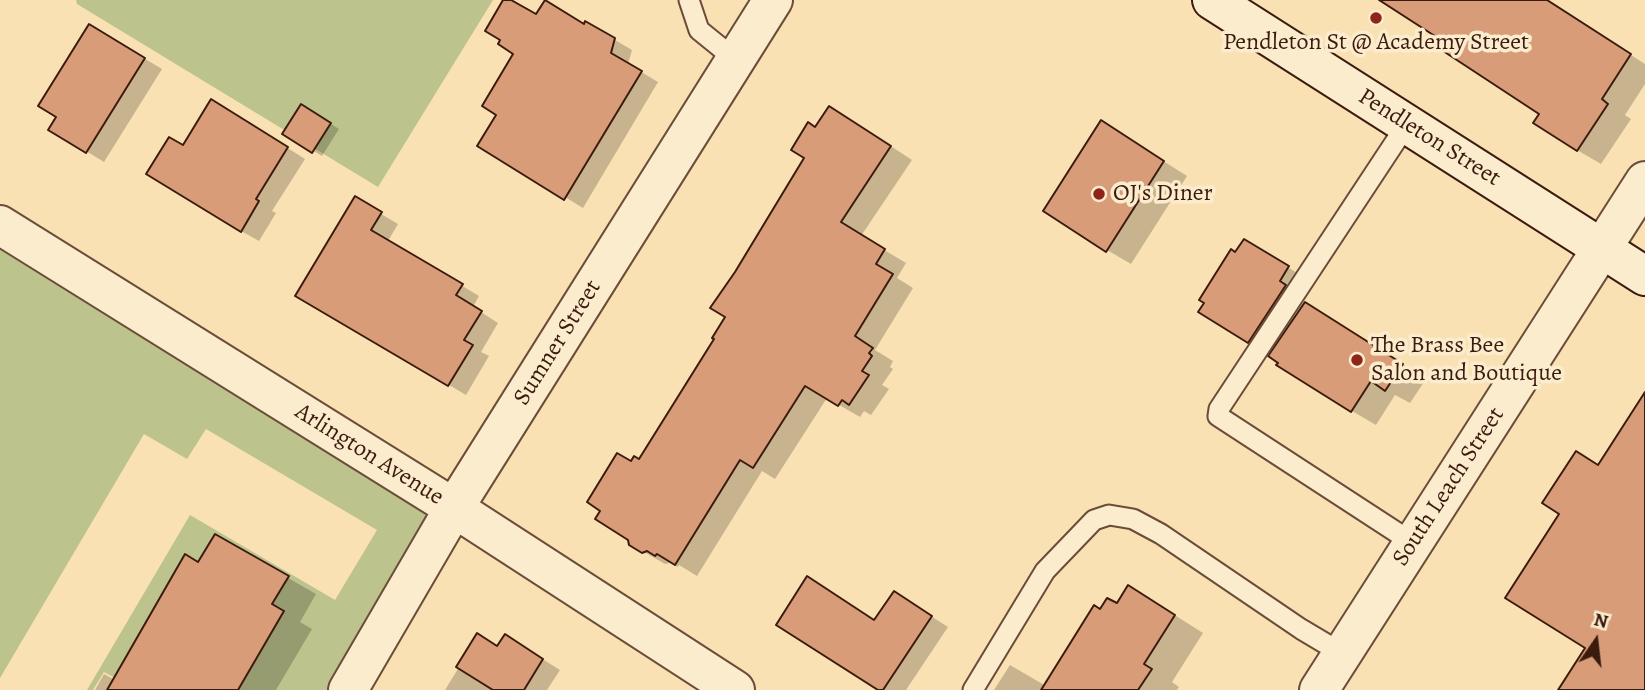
<!DOCTYPE html>
<style>
body{margin:0}
#map{position:relative;width:1645px;height:690px;overflow:hidden;background:#f9e1b3;font-family:Alegreya,serif}
canvas{display:block}
.north{position:absolute;left:1561px;top:606px;width:70px;height:70px;-webkit-text-stroke:5px #fbecce;paint-order:stroke;rotate:14deg;font-size:19px;font-weight:700;line-height:28px;text-align:center;color:#3c1b0f}
.north::after{content:'';display:block;margin:auto;width:24px;height:32px;background:#3c1b0f;clip-path:polygon(50% 0,100% 100%,50% 72%,0 100%)}
</style>
<div id="map">
<canvas width="1645" height="690"></canvas>
<div class="north">N</div>
</div>
<script>
const context = document.querySelector('canvas').getContext('2d');
context.lineJoin = 'round';
function paint(path, color) { context.fillStyle = color; context.fill(path, 'evenodd'); }
function stroke(path, color, width, dash) { context.strokeStyle = color; context.lineWidth = width; context.lineCap = dash ? 'butt' : 'round'; context.setLineDash(dash || []); context.stroke(path); }
function drawText(font, color, halo, rows, align = 'center') {
  context.font = font + ' Alegreya,serif'; context.lineWidth = 7; context.setLineDash([]); context.textBaseline = 'middle'; context.strokeStyle = halo; context.fillStyle = color; for (const [text, x, y, turn = 0] of rows) {
    context.save(); context.translate(x, y); context.rotate((+turn || 0) * Math.PI / 180); context.textAlign = isNaN(turn) ? turn : align; if (halo) context.strokeText(text, 0, 0); context.fillText(text, 0, 0); context.restore();
  }
}
const green = new Path2D(`
 M76,0H493L378,187L77,4Z
 M0,226L462,524L360,690H238L283,611L272,604L288,576L215,534L198,562L184,555L123,661L128,685L104,672L93,690H87L190,515L335,600L377,530L206,429L187,459L144,434L0,678Z`);
const shadow = new Path2D(`
 M1382,0H1546L1645,64V84L1625,115L1631,119L1601,164L1577,150L1541,113L1444,40Z
 M537,17L584,26L586,23L632,50L628,64L658,82L583,208L480,145L499,114Z
 M90,26L162,69L104,162L50,129L59,116Z
 M302,106L339,129L322,156L284,133Z
 M229,111L305,159L272,211L276,213L259,241L241,231Z
 M851,120L912,160L861,236L906,263L897,278L913,288L875,350L893,361L890,367L893,369L882,385L889,389L871,415L864,411L860,417L827,398L775,479L762,471L697,576L679,565L678,567L670,563L665,564L630,544L632,463L640,461L728,317L737,273L807,158L815,129Z
 M1125,137L1187,176L1131,264L1107,250Z
 M356,199L398,224L388,241L479,296L473,307L498,323L481,352L489,356L466,395L297,295Z
 M1262,251L1305,278L1266,352L1249,342Z
 M1329,318L1426,379L1410,403L1395,395L1376,425L1352,411Z
 M215,536L316,594L300,622L312,629L276,690H95L104,674L115,680L199,564Z
 M912,604L948,627L906,690H881L875,621Z
 M1157,604L1203,633L1172,682L1179,687L1177,690H994L1010,665L1046,686L1101,611L1117,605Z
 M478,636L499,647H523L560,670L547,690H445Z`);
const building = new Path2D(`
 M503,0H511L536,14L545,0L584,24L585,21L615,38L611,53L642,71L564,200L477,146L496,115L482,106L513,54L498,44L500,40L485,31Z
 M1379,0H1547L1631,54L1602,99L1608,104L1577,151L1533,123L1539,114L1437,47L1441,40Z
 M89,24L145,58L86,153L48,130L56,117L38,106Z
 M211,99L288,147L256,199L259,201L241,232L146,174L169,137L183,145Z
 M301,104L331,123L312,153L282,134Z
 M829,106L891,146L841,222L885,249L876,264L893,274L855,336L873,348L869,353L872,356L862,371L869,375L849,405L842,400L838,406L805,386L753,468L740,460L675,565L657,554L655,556L647,551L642,553L629,545L628,540L595,519L600,511L587,502L617,453L631,461L634,456L639,459L714,339L712,338L725,317L710,308L735,272L804,158L791,150L808,122L815,127Z
 M1101,120L1164,161L1106,252L1043,211Z
 M355,196L382,212L371,230L463,284L456,295L482,311L464,340L473,345L448,386L295,296Z
 M1244,239L1289,266L1280,281L1286,285L1248,343L1198,312L1204,303L1199,300L1231,249L1235,252Z
 M1305,302L1403,364L1385,391L1371,381L1351,412L1276,365L1278,363L1268,356Z
 M1645,392V690H1558L1585,648L1505,598L1559,514L1542,503L1576,451L1598,465Z
 M215,534L289,576L272,604L284,611L238,690H107L185,554L198,562Z
 M807,576L874,620L894,591L932,616L883,690H878L776,625Z
 M1128,585L1175,615L1144,664L1152,669L1138,690H1041L1094,605L1100,609L1107,598L1117,603Z
 M477,633L497,646L505,634L543,659L524,690H493L456,667Z`);
const service = new Path2D(`
 M689,0L699,30L736,60
 M1407,124L1219,409L1218,416L1413,543
 M973,690L1045,571L1094,520L1109,515L1133,519L1161,534L1301,629L1343,654`);
const minor = new Path2D(`
 M0,225L454,508L735,690
 M348,690L454,508L773,0
 M1319,690L1645,181`);
const secondary = new Path2D(`
 M1212,0L1645,276`);
const markers = [
 [1376,18,7,"#8f2418"],
 [1099,194,7,"#8f2418"],
 [1357,360,7,"#8f2418"]
];
const poiNames = [
 ["Pendleton St @ Academy Street",1376,43,"center"],
 ["OJ's Diner",1113,194],
 ["The Brass Bee",1371,346],
 ["Salon and Boutique",1371,374]
];
const streetNames = [
 ["Pendleton Street",1429,138,32],
 ["Sumner Street",558,343,-58],
 ["Arlington Avenue",369,455,32],
 ["South Leach Street",1449,487,-57]
];
paint(green, '#bcc38d');
paint(shadow, '#0003');
paint(building, '#d89d78');
stroke(building, '#3c1b0f', 2);
stroke(service, '#6b4c38', 23);
stroke(minor, '#6b4c38', 42);
stroke(secondary, '#3c1b0f', 42);
stroke(service, '#fbecce', 19);
stroke(minor, '#fbecce', 38);
stroke(secondary, '#fbecce', 38);
for (const [x, y, r, color] of markers) { const dot = new Path2D(); dot.arc(x, y, r, 0, 2 * Math.PI); context.fillStyle = color; context.fill(dot); stroke(dot, '#fbecce', 2.5); }
drawText('24px', '#3c1b0f', '#fbecce', poiNames, 'left');
drawText('24px', '#3c1b0f', '#fbecce', streetNames);
</script>
